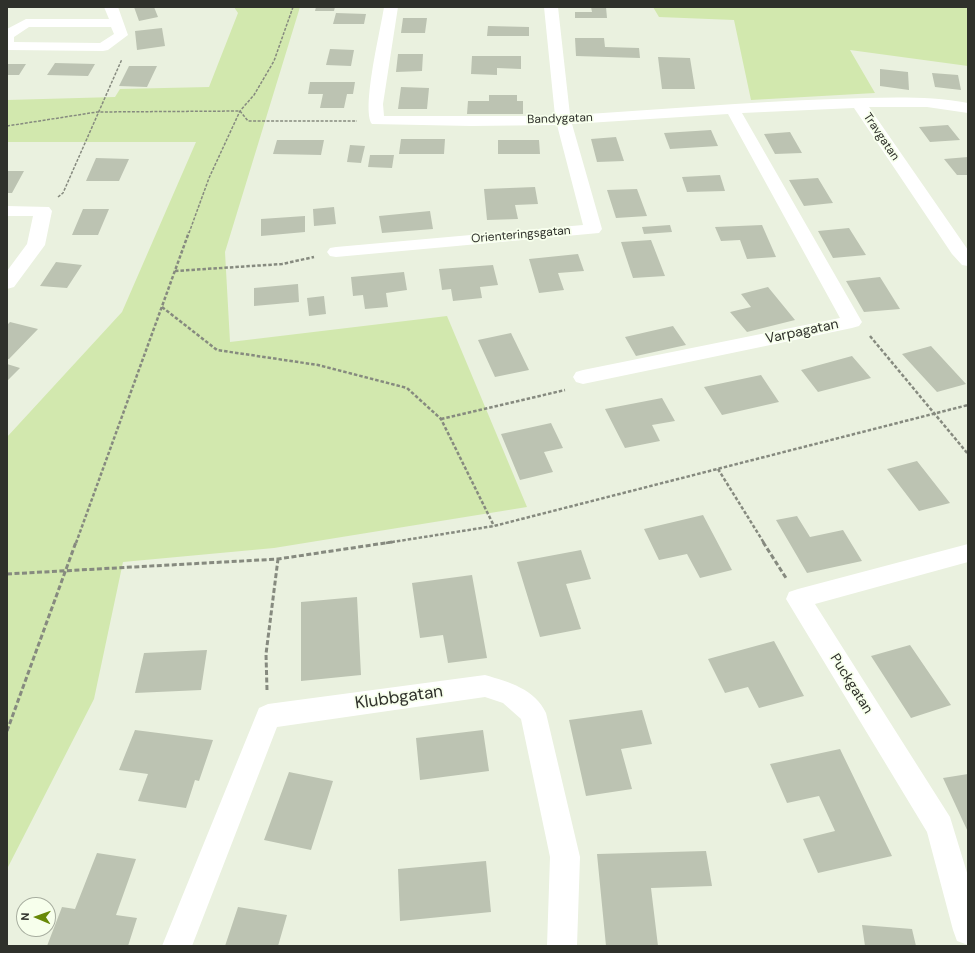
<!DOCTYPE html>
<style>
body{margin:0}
#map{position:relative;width:975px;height:953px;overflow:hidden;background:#eaf1df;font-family:"DM Sans",sans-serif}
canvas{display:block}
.frame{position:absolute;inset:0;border:8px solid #2f312b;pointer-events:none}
.north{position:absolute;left:16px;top:897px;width:40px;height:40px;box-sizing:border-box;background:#f7ffec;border:1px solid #a7ad9f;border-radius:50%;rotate:272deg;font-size:11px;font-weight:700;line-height:16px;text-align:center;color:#2f312b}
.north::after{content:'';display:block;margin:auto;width:14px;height:18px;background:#688907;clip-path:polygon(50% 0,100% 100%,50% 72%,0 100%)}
</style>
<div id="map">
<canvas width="975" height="953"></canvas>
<div class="frame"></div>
<div class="north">N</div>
</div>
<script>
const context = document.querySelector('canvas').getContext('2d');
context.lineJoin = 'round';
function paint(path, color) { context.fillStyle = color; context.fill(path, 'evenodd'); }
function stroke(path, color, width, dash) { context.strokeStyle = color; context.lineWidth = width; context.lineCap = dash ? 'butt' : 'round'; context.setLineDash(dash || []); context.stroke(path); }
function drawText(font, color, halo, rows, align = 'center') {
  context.font = font + ' "DM Sans",sans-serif'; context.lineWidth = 3.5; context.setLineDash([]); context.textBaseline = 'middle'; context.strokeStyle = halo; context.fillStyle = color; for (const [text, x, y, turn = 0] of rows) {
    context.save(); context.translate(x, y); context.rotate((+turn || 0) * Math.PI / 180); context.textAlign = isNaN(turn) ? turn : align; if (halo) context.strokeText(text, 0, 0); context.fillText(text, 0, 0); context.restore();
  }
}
const green = new Path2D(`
 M234,7H300L225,252L230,342L447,316L527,507L274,548L123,562L94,699L7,869V437L122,312L196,142H7V100L115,97L120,89L209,87L238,13Z
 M653,7H968V66L850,50L875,93L751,100L734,20L659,17Z`);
const building = new Path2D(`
 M134,7H154L158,17L139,21Z
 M316,7H335L334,11H315Z
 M591,7H606L607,18H575V12H592Z
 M336,13L366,14L364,24H333Z
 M403,18H427L425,33H401Z
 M488,26L529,27V36H487Z
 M162,28L165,46L137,50L135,31Z
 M575,38H604L605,47L639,48L640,58L576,56Z
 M330,49L354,50L351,66L326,65Z
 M398,54H423L422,71L396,72Z
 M472,56H521V69L497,68V75L471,74Z
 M658,57L690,58L695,89H662Z
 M55,63L95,64L88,76L47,75Z
 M7,64H26L19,75H7Z
 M129,66H157L147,87L119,86Z
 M880,69L908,72L909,90L880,86Z
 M932,73L958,75L961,90L935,87Z
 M310,82H355L353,94H347L344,108H320L323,94H308Z
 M401,87L429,88L427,109H398Z
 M489,95H517V101H523V114H467L468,101H489Z
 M948,125L960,140L930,142L919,127Z
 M711,130L718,146L670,149L664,133Z
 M790,132L802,153L775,154L764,134Z
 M616,137L624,161L597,162L591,139Z
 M401,139H445L444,154H399Z
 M277,140H324L321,155L273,154Z
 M498,140H539L540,154H498Z
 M350,145L365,146L361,163L347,162Z
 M370,155H394L392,168L368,167Z
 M968,157V175H957L944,159Z
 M96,158L129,159L119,181H86Z
 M7,171H24L12,193H7Z
 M720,175L725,191L687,192L682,177Z
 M818,178L833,203L804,206L789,180Z
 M535,187L538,204L515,205L518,219L487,220L484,189Z
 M637,189L647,216L616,218L607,190Z
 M334,207L336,224L314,226L313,209Z
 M83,209H109L98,235H72Z
 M430,211L433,229L382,233L379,216Z
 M305,216V232L261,236V219Z
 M670,225L672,232L644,234L642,227Z
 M762,225L776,257L747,259L740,240L721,241L715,227Z
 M849,228L866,255L833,258L818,231Z
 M651,240L665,276L633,278L621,242Z
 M578,254L584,271L558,273L564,290L539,293L529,259Z
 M56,262L82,265L67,288L40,286Z
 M493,265L498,285L480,287L482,298L453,301L451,289L442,290L439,269Z
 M404,272L407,290L386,293L388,307L365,309L363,295L353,296L351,277Z
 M880,277L900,309L864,312L846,281Z
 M298,284L299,302L254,306V288Z
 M768,287L795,320L747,332L730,312L751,307L741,294Z
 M324,296L326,314L309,316L307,298Z
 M10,322L38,329L9,359H7V325Z
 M673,326L686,345L636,356L625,337Z
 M511,333L529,370L495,377L478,340Z
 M931,346L966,384L937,392L902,354Z
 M852,356L871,378L818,392L801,370Z
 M7,364L20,368L7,381Z
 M761,375L779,402L722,415L704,387Z
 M662,398L675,421L652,425L660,441L625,448L605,409Z
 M551,423L563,448L544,452L553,472L520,480L501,434Z
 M917,461L950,503L919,511L887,469Z
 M703,515L732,570L700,578L687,554L659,560L644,529Z
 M797,516L810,537L843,530L862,561L807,573L776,520Z
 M581,550L591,579L566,584L581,629L540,637L517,562Z
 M472,575L487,658L448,663L443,635L420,638L412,583Z
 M357,597L361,675L301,681V602Z
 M774,641L804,696L759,708L748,687L725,693L708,659Z
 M910,645L951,705L911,718L871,656Z
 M207,650L201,690L135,693L144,653Z
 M642,710L652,744L621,749L632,789L586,796L569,720Z
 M135,730L213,740L199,781L195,780L186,808L138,801L148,774L119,770Z
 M483,730L489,771L420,780L416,738Z
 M840,749L892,856L818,873L803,839L835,831L819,796L787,803L770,764Z
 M289,772L333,781L311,850L264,840Z
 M968,774V832L943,778Z
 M706,851L712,886L651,888L658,946H606L597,854Z
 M97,853L136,859L116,915L137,918L128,946H47L62,907L75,909Z
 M486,861L491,912L400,921L398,869Z
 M238,907L287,915L278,946H225Z
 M862,925L912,929L916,946H865Z`);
const pathFar2 = new Path2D(`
 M7,126L97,112L240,111L248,121H357
 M58,197L63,193L122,59
 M189,233L209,178L240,111L254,95L274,61L293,7`);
const pathFar1 = new Path2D(`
 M175,271L282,264L314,257
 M162,307L217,350L318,365L407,388L441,419L494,526
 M870,336L968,454
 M441,419L565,390
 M718,469L764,543
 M76,543L189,232
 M386,543L494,526L968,405`);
const path = new Path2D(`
 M763,542L786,578
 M7,574L278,559L392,542
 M267,690L266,654L278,559
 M7,731L76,542`);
const minor = new Path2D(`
 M104,7H118L128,35L108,50L103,51L7,50V29L26,19H109ZM29,27H111L114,34L100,43L14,42V37Z
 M384,7H398L383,104L384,116H555L544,7H558L570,115C658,110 746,102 834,99C879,98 924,95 968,103V113L927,107H869L968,250V266L962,265L952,254L854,108L742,113L862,322L859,326L852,328L583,384L576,382L573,377L576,372L583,370L840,318L728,114L572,124L602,229L599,233L336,257L330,256L327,252L330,248L336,247L583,225L557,125L471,126L372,124C361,109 381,28 384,7Z
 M7,206L49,207L52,211L45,245L14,287L7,289V271L27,244L33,216H7Z
 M968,544V562L815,604L950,817L968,876V945L957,941L953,930L927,832L786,599L789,592L798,589Z
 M485,675C509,682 535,689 546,713L580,857L577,946H547L550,857L521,719L503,703L485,697L277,727L192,946H162L259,708L268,704Z`);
const farStreetnames = [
 ["Bandygatan",560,119,-2],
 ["Travgatan",881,137,56],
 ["Orienteringsgatan",521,235,-5]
];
const streetNames = [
 ["Varpagatan",802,332,-12],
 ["Puckgatan",851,684,58]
];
const nearStreetnames = [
 ["Klubbgatan",399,698,-8]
];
paint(green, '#d2e8ae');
paint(building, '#bcc3b2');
stroke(pathFar2, '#868a7f', 1.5, [3, 1.5]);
stroke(pathFar1, '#868a7f', 2.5, [3.5, 2]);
stroke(path, '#868a7f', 3, [5, 2.5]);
paint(minor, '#fff');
drawText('12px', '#2f312b', '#f7ffec', farStreetnames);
drawText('14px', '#2f312b', '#f7ffec', streetNames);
drawText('17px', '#2f312b', '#f7ffec', nearStreetnames);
</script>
